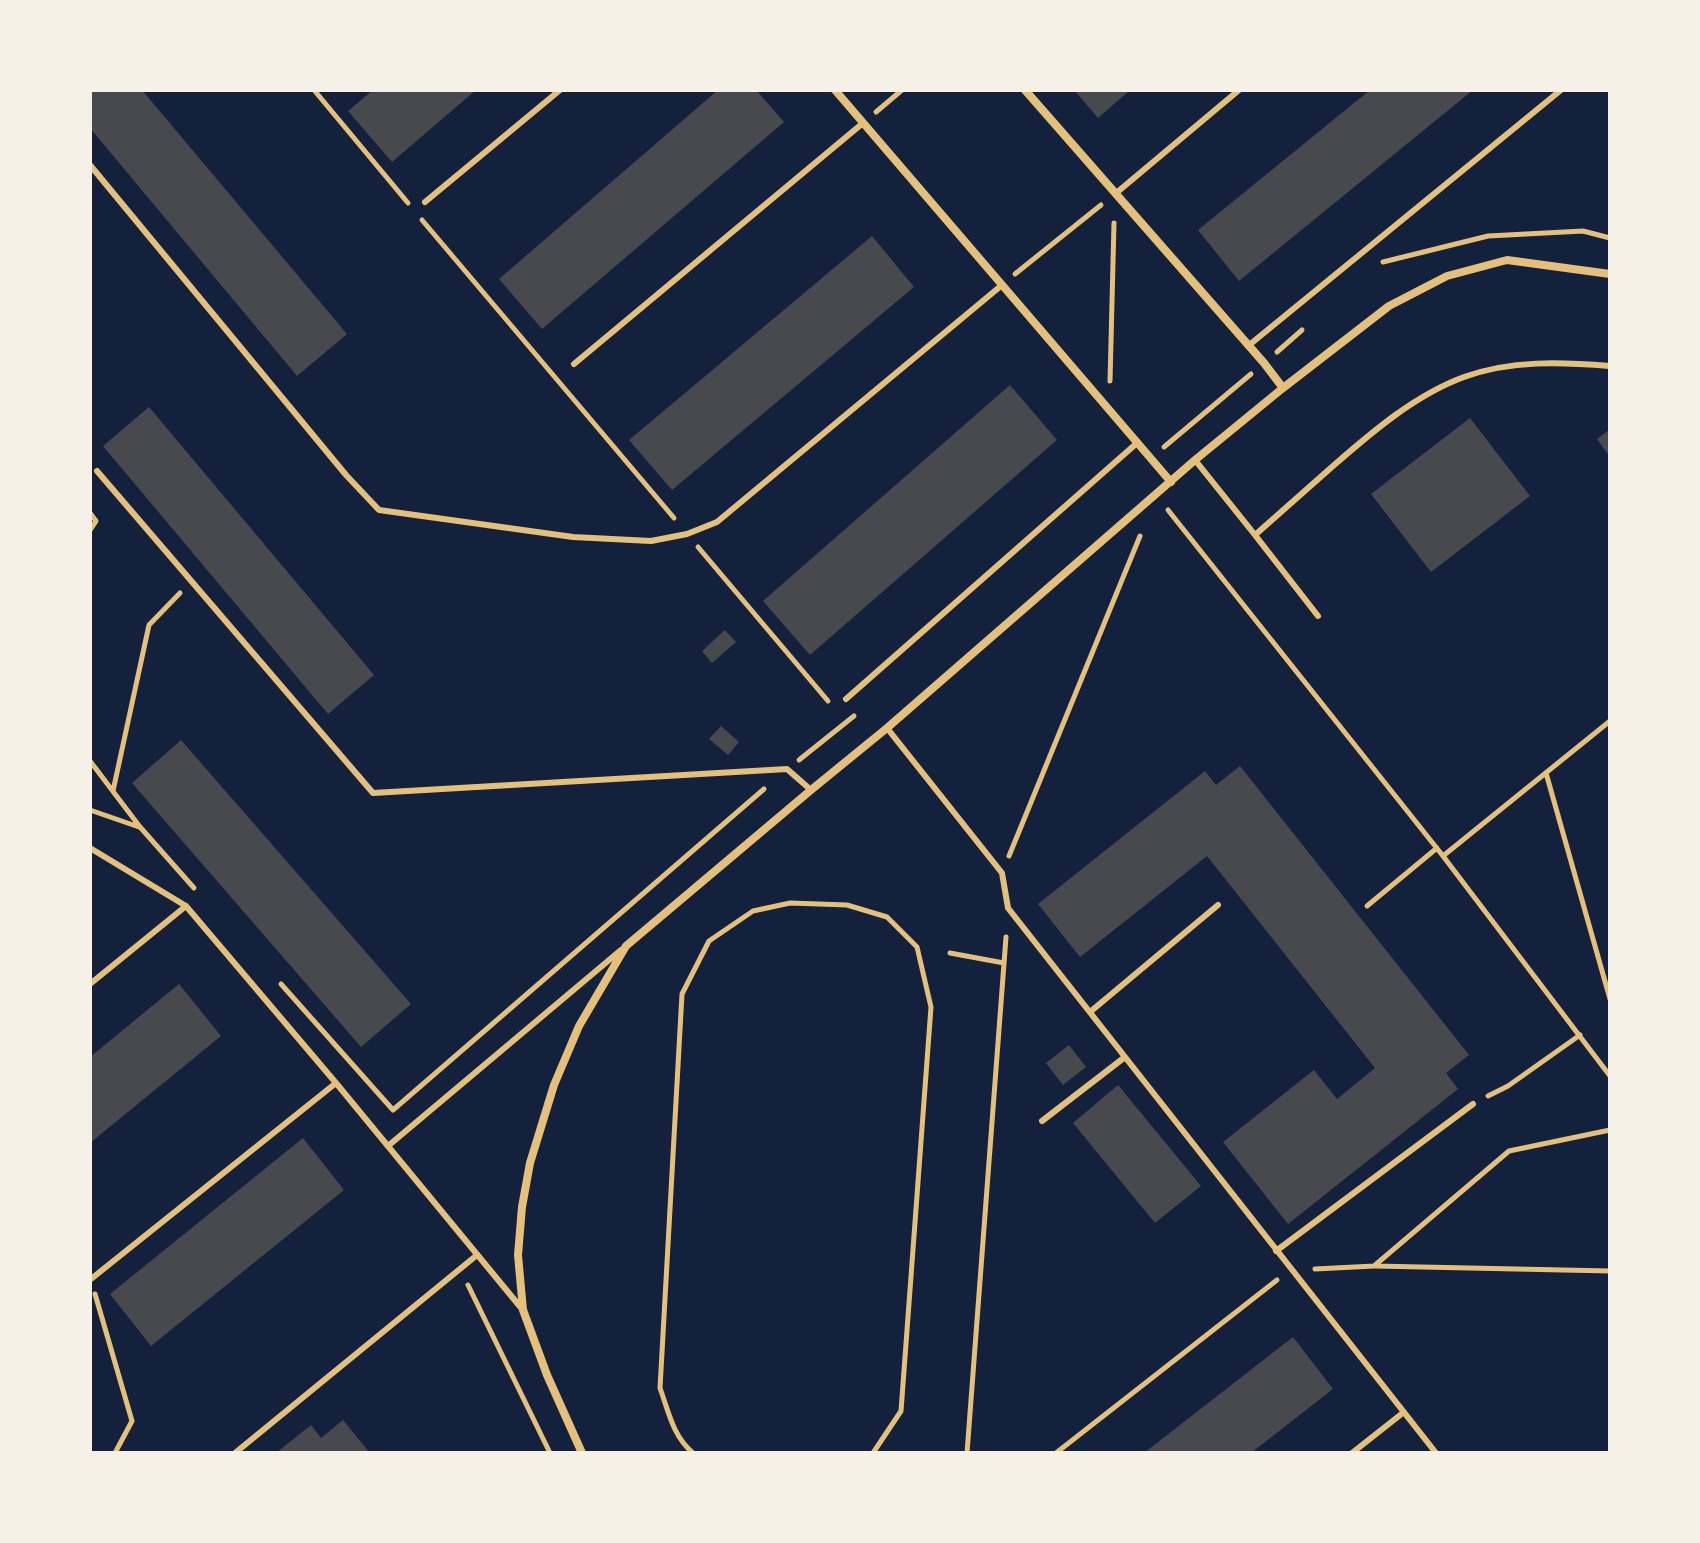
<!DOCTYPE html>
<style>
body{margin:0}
#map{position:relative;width:1700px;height:1543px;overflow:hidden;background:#14213d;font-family:"PT Sans Narrow",sans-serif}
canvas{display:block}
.frame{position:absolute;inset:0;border:92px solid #f6f1e7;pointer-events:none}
</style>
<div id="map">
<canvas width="1700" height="1543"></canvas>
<div class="frame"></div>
</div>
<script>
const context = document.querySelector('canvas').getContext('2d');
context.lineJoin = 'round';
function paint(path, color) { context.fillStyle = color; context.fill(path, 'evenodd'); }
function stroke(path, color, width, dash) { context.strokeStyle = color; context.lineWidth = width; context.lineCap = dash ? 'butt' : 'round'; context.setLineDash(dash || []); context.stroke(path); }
const building = new Path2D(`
 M94,90H142L347,334L297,376L90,128V93Z
 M373,90H476L392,162L348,111Z
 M718,90H756L784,122L542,329L499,279Z
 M1074,90H1130L1098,118Z
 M1370,90H1473L1239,281L1198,230Z
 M872,236L914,287L672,490L629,440Z
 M1010,385L1057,440L810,655L763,601Z
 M149,407L374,675L328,714L103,446Z
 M1470,418L1530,496L1431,572L1371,494Z
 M1610,429V457L1597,439Z
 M725,630L736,642L712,663L702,651Z
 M721,726L739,742L728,755L709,739Z
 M181,740L411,1004L361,1047L132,783Z
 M1240,766L1469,1055L1446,1073L1458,1089L1288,1224L1223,1142L1314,1070L1337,1099L1375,1068L1207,856L1080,957L1038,904L1205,771L1216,785Z
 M179,984L221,1036L90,1143V1057Z
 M1069,1045L1086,1067L1063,1085L1046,1063Z
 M1118,1085L1201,1186L1155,1223L1073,1123Z
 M303,1138L344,1190L151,1346L110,1294Z
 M1293,1337L1333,1389L1251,1453H1144Z
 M343,1420L370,1453H276L311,1425L321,1438Z`);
const path = new Path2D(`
 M314,90L408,203
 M876,112L902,90
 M422,220L674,518
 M1383,262L1488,236L1583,231L1610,238
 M1015,274L1101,205
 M1277,352L1302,330
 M1110,381L1114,223
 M1164,447L1251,374
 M1168,510L1443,856
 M90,513L96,521L90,530
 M698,547L828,701
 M1610,721L1443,856L1610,1076
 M799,760L854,716
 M90,761L140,827L194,888
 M1546,773L1610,999
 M113,791L149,625L180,593
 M90,810L139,827
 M1009,856L1140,536
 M1367,906L1437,848
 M950,953L1004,963
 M281,984L393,1110L764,789
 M1488,1096L1508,1086L1580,1035
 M1375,1266L1610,1271
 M1315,1269L1374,1266L1509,1151L1610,1130
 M468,1285L550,1453
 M95,1294L132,1421L115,1453
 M693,1453C673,1436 669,1413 660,1388L682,994L709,941L753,911L790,903L847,905L887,917L917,947L931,1007L901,1411L873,1453
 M967,1453L1006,937
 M1056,1453L1277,1280`);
const service = new Path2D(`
 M90,165L346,475L379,510L573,537L651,541L687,534L717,522L1002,285
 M1115,194L1239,90
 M425,202L560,90
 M1248,346L1561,90
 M574,364L863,123
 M1195,460L1255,535C1281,512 1307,489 1333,466C1372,432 1415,395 1464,377C1511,360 1561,362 1610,366
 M97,471L373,793L787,769L811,790
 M1255,535L1318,616
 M846,699L1137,443
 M887,728L1002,873L1008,908L1436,1453
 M90,848L186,906L336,1083L522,1309
 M90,984L186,906
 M1090,1012L1218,905
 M1042,1121L1125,1057
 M388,1146L621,950
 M1276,1251L1473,1104
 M91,1279L336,1083
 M235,1453L477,1255
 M1352,1453L1404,1412`);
const minor = new Path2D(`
 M835,90L1171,482
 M1025,90L1264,363L1283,388
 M582,1453L547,1375L523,1310L518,1255L522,1207L530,1163L554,1085L579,1026L626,946L811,790L887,728L1195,460L1283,388L1389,306L1447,276L1507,260L1610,274`);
paint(building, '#48494c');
stroke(path, '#e5c07b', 5);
stroke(service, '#e5c07b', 6);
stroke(minor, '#e5c07b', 8);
</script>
